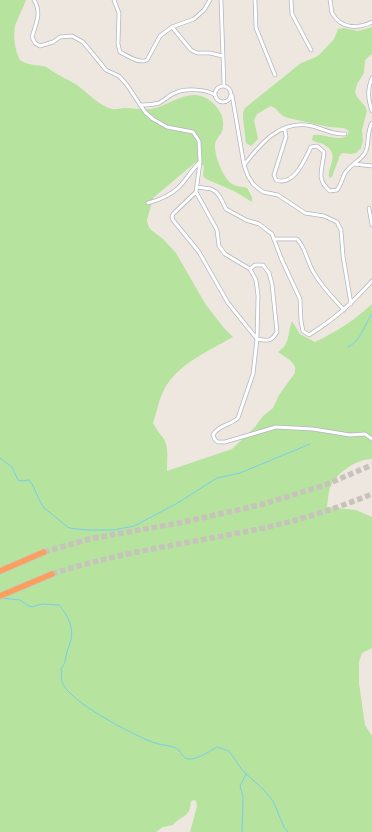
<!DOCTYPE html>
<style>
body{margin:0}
canvas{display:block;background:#eee7e0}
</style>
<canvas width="372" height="832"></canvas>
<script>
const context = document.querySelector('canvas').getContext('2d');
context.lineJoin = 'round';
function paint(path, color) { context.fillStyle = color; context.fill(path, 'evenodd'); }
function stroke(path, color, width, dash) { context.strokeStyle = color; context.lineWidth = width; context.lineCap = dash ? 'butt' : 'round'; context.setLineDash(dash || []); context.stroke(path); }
const green = new Path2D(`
 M0,0H26C23,9 18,17 15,26C13,37 15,51 20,60C30,67 42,64 48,68C57,75 67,79 77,85C88,93 98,105 112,109C116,110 120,108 124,108C133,108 143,110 151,109C169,106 188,88 206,98C217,104 227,118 222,131C221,135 216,138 215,144C214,155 223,178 232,184C236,187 242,186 247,188L252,197V202L234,191L206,179L203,176L204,166L196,162L153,198L147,220L148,225L150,229L163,239L176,253L206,305L224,328L233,337C209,351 179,363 165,388C159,398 157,412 153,423C156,429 160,434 164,439C169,448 167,461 167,471L232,449L255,427L263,416L273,408L279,395L295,373V367L291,361L278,352C291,343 287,334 292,321L300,334L315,342C336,332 355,320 372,304V459C358,458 334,474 330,488C328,494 328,501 327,507L356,510L372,517V648L362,653L359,662V683L365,725L372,736V832H190L197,806L196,801L194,800L191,801C190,819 182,814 173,825L163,827L156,832H0Z
 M372,27V54L365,60L364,73L357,84L355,92L357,97L365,106L367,111L362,130L363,141L361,148L356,153L351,154L342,153L340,155L332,177L329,178C327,167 340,155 326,146C322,142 316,143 312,140L313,135C325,133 336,142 347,136L349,131L344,128L329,127L288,118C280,116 278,109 271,106L257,114L254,120L258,139L251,146L246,143L243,118V113L245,108L301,63L316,57L320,54L334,39L338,29L343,28L358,31Z`);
const stream = new Path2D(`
 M348,347C361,341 364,325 372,314
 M0,458L12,467L18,480L21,481L29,480L32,484L40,501L44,508L69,528L87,530H114L134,526L176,504L217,478L240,473L310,444
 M2,598L20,600L27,605L32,607L42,604L59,605C67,614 74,627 71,640C70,644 68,648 67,652C65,660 66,662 61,669C62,673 61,678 62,682C69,702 132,734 152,742C160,745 168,745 176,748C181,750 182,759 189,759C199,759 208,752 217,747L229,751L243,771L263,789L273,801L284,827L288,832
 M242,832L243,797L240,786L246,774`);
const motorwayTunnel = new Path2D(`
 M44,552L89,539L179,523L260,505L325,485L372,465
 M52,574C119,552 190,543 259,529C298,521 335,509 372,494`);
const minor = new Path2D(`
 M34,0C42,13 36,23 32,37L35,43L40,46L53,42L60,37L72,36L83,42L106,70L119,76L127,85L145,112L153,119L167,127L193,132L199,141L200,162L196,192L217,230L219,246L225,254L250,269L256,280L258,296L257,339L253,374L238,418C231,425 218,425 213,435L215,440L218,442H225L276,427L313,429L350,435L365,434L372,439
 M114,0L119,13L118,44L120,52C128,56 139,64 147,60L160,36L172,27L194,19L204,10L210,0
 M221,0L224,86
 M255,0L256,28L275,75
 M291,0L292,14L311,50
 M330,0C331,4 331,9 332,13C341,29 357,29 372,22
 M172,27L191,50L197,53H210L222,56
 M372,78C367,90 368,99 372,111
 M215 94a8 8 0 1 1 16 0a8 8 0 1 1-16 0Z
 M232,95L244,165L248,176L253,184L263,192L278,195L305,213L324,216L337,222L341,230L343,256L351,304
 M140,105C146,105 153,105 159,103C165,100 169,95 175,93C184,88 207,89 215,95
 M282,129L285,130L286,137L274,175L276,180C294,187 305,159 311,147L317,146L324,152C323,168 315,179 330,191L337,190C341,185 342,179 345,173C350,165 360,161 365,153C370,144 366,133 372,123
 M354,164L372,166
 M244,165C261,143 281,119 312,126C324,129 333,135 345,134
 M197,187L211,189L216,192L220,197L226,209L246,220L259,224L272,234L281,258L300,299L301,321L303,331L309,335C336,318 351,304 372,281
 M196,192L173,214L172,217L173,220L199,252L228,303L257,339
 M148,203C159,200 171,195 179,187C187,179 192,169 200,162
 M369,208L372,225
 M275,239H297C306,248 307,262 314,273C322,287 333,298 344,310
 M250,269L255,265H263L269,273L272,284L277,332C271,342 268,341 257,339`);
const motorway = new Path2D(`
 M0,571L44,552
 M0,596L52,574`);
paint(green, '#b6e39d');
stroke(stream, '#75cfed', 1);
stroke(motorwayTunnel, '#c7c2bc', 5.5, [5.5, 3]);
stroke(minor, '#b3b6c0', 4.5);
stroke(motorway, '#c8c8c8', 7);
stroke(minor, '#fff', 3);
stroke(motorway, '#fb9f5d', 5.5);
</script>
